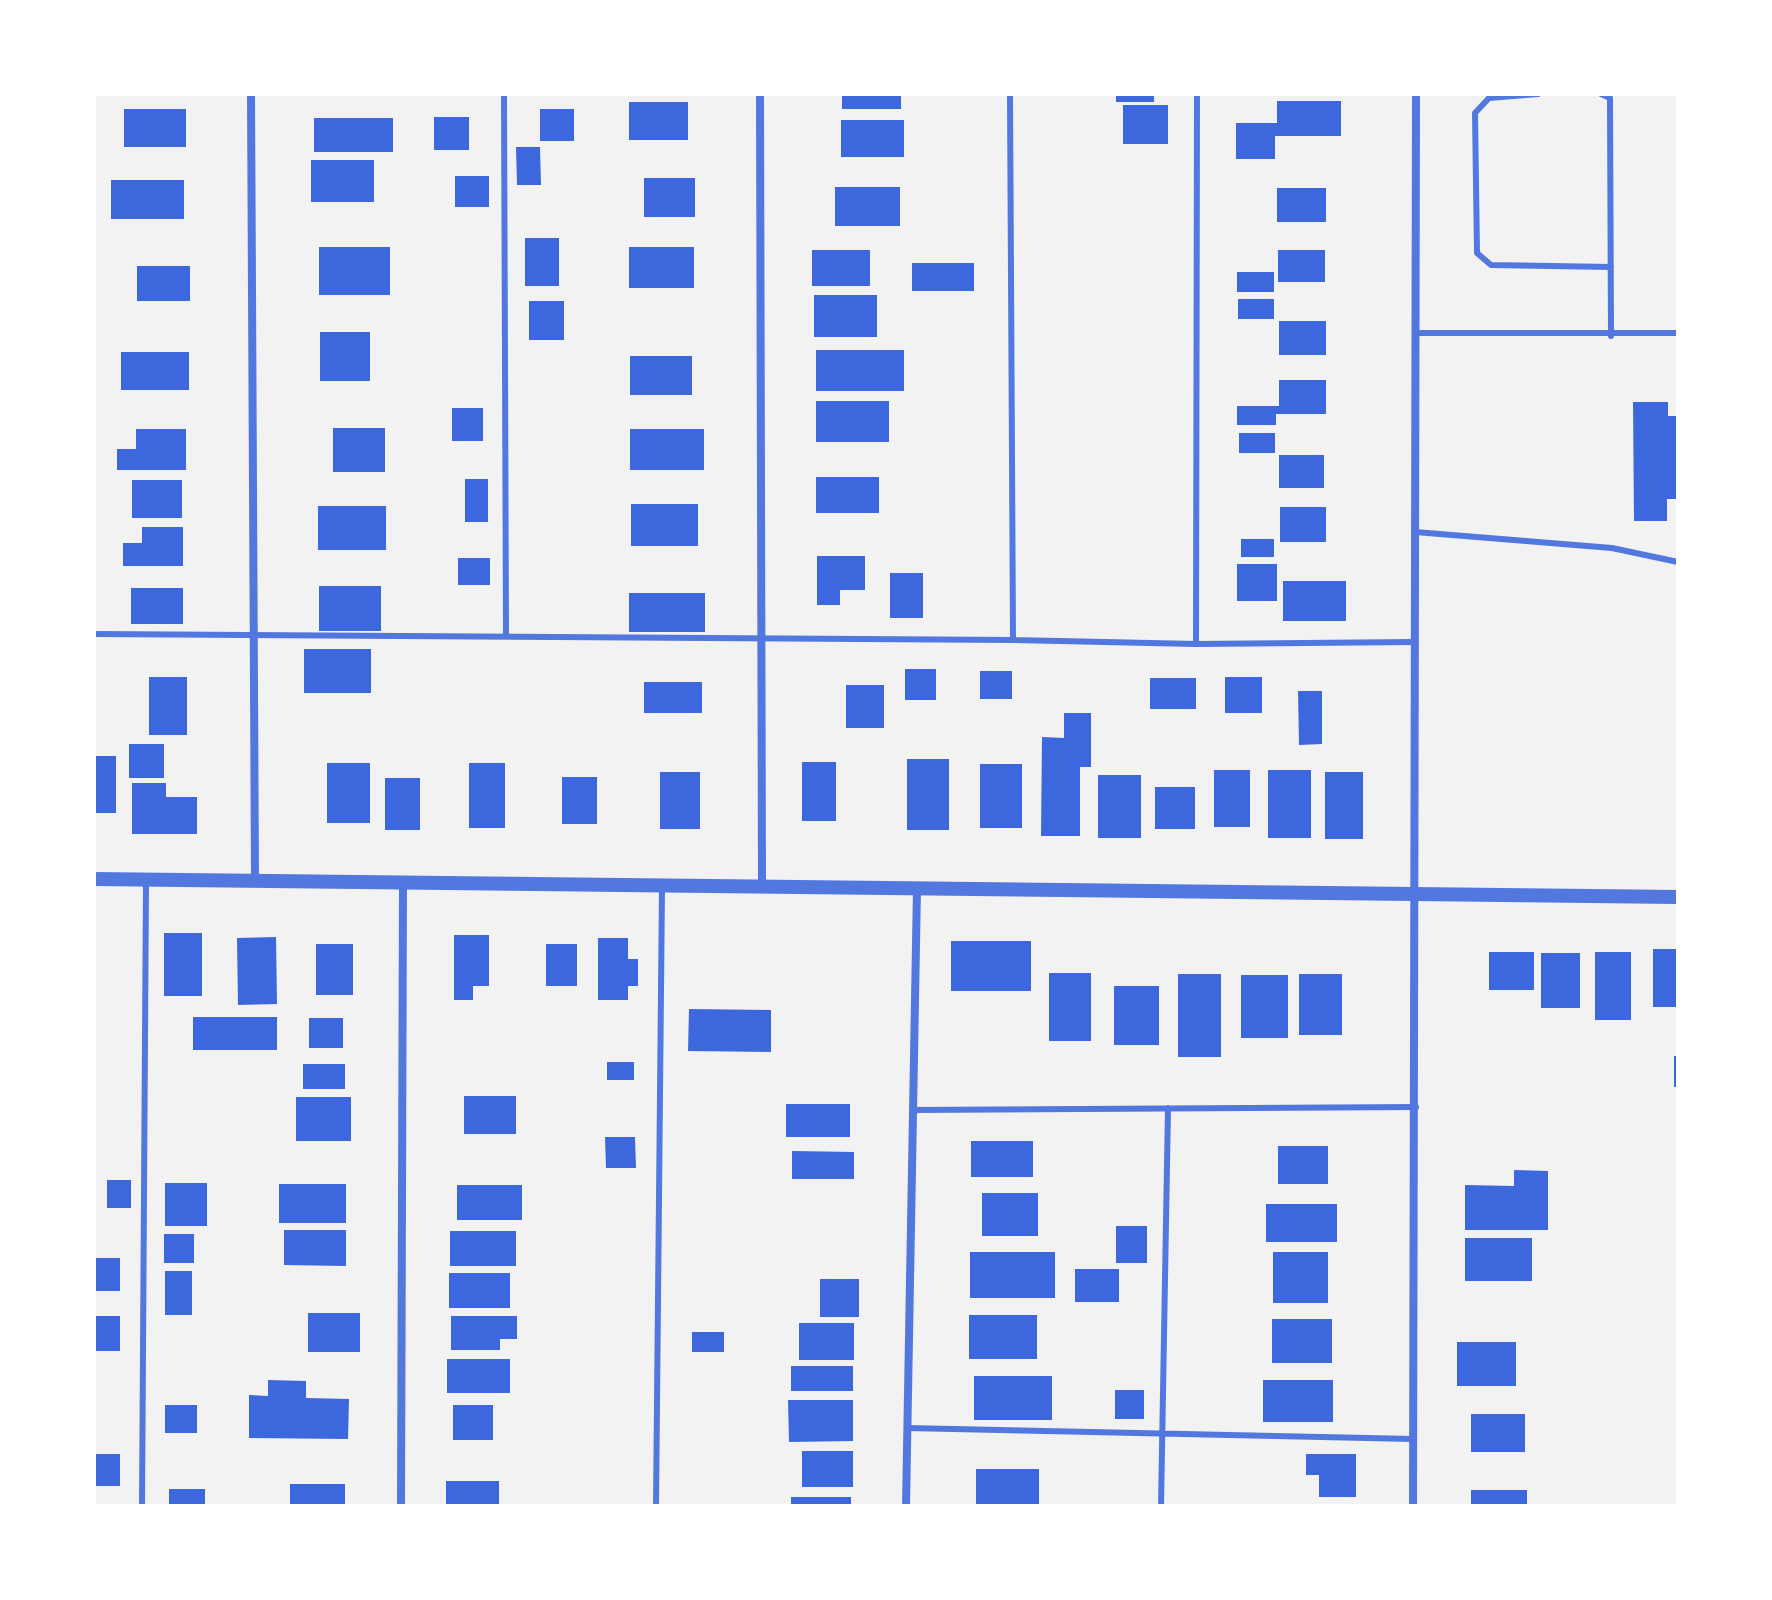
<!DOCTYPE html>
<style>
body{margin:0}
#map{position:relative;width:1772px;height:1600px;overflow:hidden;background:#f2f2f2;font-family:Figtree,sans-serif}
canvas{display:block}
.frame{position:absolute;inset:0;border:96px solid #fff;pointer-events:none}
</style>
<div id="map">
<canvas width="1772" height="1600"></canvas>
<div class="frame"></div>
</div>
<script>
const context = document.querySelector('canvas').getContext('2d');
context.lineJoin = 'round';
function paint(path, color) { context.fillStyle = color; context.fill(path, 'evenodd'); }
function stroke(path, color, width, dash) { context.strokeStyle = color; context.lineWidth = width; context.lineCap = dash ? 'butt' : 'round'; context.setLineDash(dash || []); context.stroke(path); }
const building = new Path2D(`
 M842,94H901V109H842Z
 M1116,94H1154V102H1116Z
 M1277,101H1341V136H1275V159H1236V123H1277Z
 M629,102H688V140H629Z
 M1123,105H1168V144H1123Z
 M124,109H186V147H124Z
 M540,109H574V141H540Z
 M434,117H469V150H434Z
 M314,118H393V152H314Z
 M841,120H904V157H841Z
 M516,147H540L541,185H517Z
 M311,160H374V202H311Z
 M455,176H489V207H455Z
 M644,178H695V217H644Z
 M111,180H184V219H111Z
 M835,187H900V226H835Z
 M1277,188H1326V222H1277Z
 M525,238H559V286H525Z
 M319,247H390V295H319Z
 M629,247H694V288H629Z
 M812,250H870V286H812Z
 M1278,250H1325V282H1278Z
 M912,263H974V291H912Z
 M137,266H190V301H137Z
 M1237,272H1274V292H1237Z
 M814,295H877V337H814Z
 M1238,299H1274V319H1238Z
 M529,301H564V340H529Z
 M1279,321H1326V355H1279Z
 M320,332H370V381H320Z
 M816,350H904V391H816Z
 M121,352H189V390H121Z
 M630,356H692V395H630Z
 M1279,380H1326V414H1276V425H1237V406H1279Z
 M816,401H889V442H816Z
 M1633,402H1668V416H1678V499H1667V521H1634Z
 M452,408H483V441H452Z
 M333,428H385V472H333Z
 M136,429H186V470H117V449H136Z
 M630,429H704V470H630Z
 M1239,433H1275V453H1239Z
 M1279,455H1324V488H1279Z
 M816,477H879V513H816Z
 M465,479H488V522H465Z
 M132,480H182V518H132Z
 M631,504H698V546H631Z
 M318,506H386V550H318Z
 M1280,507H1326V542H1280Z
 M142,527H183V566H123V543H142Z
 M1241,539H1274V557H1241Z
 M817,556H865V590H840V605H817Z
 M458,558H490V585H458Z
 M1237,564H1277V601H1237Z
 M890,573H923V618H890Z
 M1283,581H1346V621H1283Z
 M319,586H381V631H319Z
 M131,588H183V624H131Z
 M629,593H705V632H629Z
 M304,649H371V693H304Z
 M905,669H936V700H905Z
 M980,671H1012V699H980Z
 M149,677H187V735H149Z
 M1225,677H1262V713H1225Z
 M1150,678H1196V709H1150Z
 M644,682H702V713H644Z
 M846,685H884V728H846Z
 M1298,691H1322V744L1299,745Z
 M1064,713H1091V767H1080V836H1041L1042,737L1064,738Z
 M129,744H164V778H129Z
 M94,756H116V813H94Z
 M907,759H949V830H907Z
 M802,762H836V821H802Z
 M327,763H370V823H327Z
 M469,763H505V828H469Z
 M980,764H1022V828H980Z
 M1214,770H1250V827H1214Z
 M1268,770H1311V838H1268Z
 M660,772H700V829H660Z
 M1325,772H1363V839H1325Z
 M1098,775H1141V838H1098Z
 M562,777H597V824H562Z
 M385,778H420V830H385Z
 M132,783H166V797H197V834H132Z
 M1155,787H1195V829H1155Z
 M164,933H202V996H164Z
 M454,935H489V986H473V1000H454Z
 M276,937L277,1004L238,1005L237,938Z
 M598,938H628V959H638V986H628V1000H598Z
 M951,941H1031V991H951Z
 M316,944H353V995H316Z
 M546,944H577V986H546Z
 M1653,949H1678V1007H1653Z
 M1489,952H1534V990H1489Z
 M1595,952H1631V1020H1595Z
 M1541,953H1580V1008H1541Z
 M1049,973H1091V1041H1049Z
 M1178,974H1221V1057H1178Z
 M1299,974H1342V1035H1299Z
 M1241,975H1288V1038H1241Z
 M1114,986H1159V1045H1114Z
 M689,1009L771,1010V1052L688,1051Z
 M193,1017H277V1050H193Z
 M309,1018H343V1048H309Z
 M1674,1056H1678V1087H1674Z
 M607,1062H634V1080H607Z
 M303,1064H345V1089H303Z
 M464,1096H516V1134H464Z
 M296,1097H351V1141H296Z
 M786,1104H850V1137H786Z
 M605,1137H635L636,1168H606Z
 M971,1141H1033V1177H971Z
 M1278,1146H1328V1184H1278Z
 M792,1151L854,1152V1179H792Z
 M1514,1170L1548,1171V1230H1465V1185L1514,1186Z
 M107,1180H131V1208H107Z
 M165,1183H207V1226H165Z
 M279,1184H346V1223H279Z
 M457,1185H522V1220H457Z
 M982,1193H1038V1236H982Z
 M1266,1204H1337V1242H1266Z
 M1116,1226H1147V1263H1116Z
 M284,1230H346V1266L284,1265Z
 M450,1231H516V1266H450Z
 M164,1234H194V1263H164Z
 M1465,1238H1532V1281H1465Z
 M970,1252H1055V1298H970Z
 M1273,1252H1328V1303H1273Z
 M94,1258H120V1291H94Z
 M1075,1269H1119V1302H1075Z
 M165,1271H192V1315H165Z
 M449,1273H510V1308H449Z
 M820,1279H859V1317H820Z
 M308,1313H360V1352H308Z
 M969,1315H1037V1359H969Z
 M94,1316H120V1351H94Z
 M451,1316H517V1339H500V1350H451Z
 M1272,1319H1332V1363H1272Z
 M799,1323H854V1360H799Z
 M692,1332H724V1352H692Z
 M1457,1342H1516V1386H1457Z
 M447,1359H510V1393H447Z
 M791,1366H853V1391H791Z
 M974,1376H1052V1420H974Z
 M268,1380L306,1381V1398L349,1399L348,1439L249,1438V1395L268,1396Z
 M1263,1380H1333V1422H1263Z
 M1115,1390H1144V1419H1115Z
 M788,1400H853V1441L789,1442Z
 M165,1405H197V1433H165Z
 M453,1405H493V1440H453Z
 M1471,1414H1525V1452H1471Z
 M802,1451H853V1487H802Z
 M94,1454H120V1486H94Z
 M1306,1454H1356V1497H1319V1475H1306Z
 M976,1469H1039V1506H976Z
 M446,1481H499V1506H446Z
 M290,1484H345V1506H290Z
 M169,1489H205V1506H169Z
 M1471,1490H1527V1506H1471Z
 M791,1497H851V1506H791Z`);
const service = new Path2D(`
 M504,94L506,636
 M1010,94L1013,640
 M1538,94L1489,98L1475,113L1477,253L1491,265L1611,267
 M1601,94L1610,98L1611,336
 M1416,333H1678
 M1415,532L1612,548L1678,562
 M94,634L1013,640L1196,644L1414,642
 M1196,644L1197,94
 M913,1110L1416,1107
 M907,1428L1413,1439
 M142,1506L146,882
 M656,1506L662,887
 M1161,1506L1168,1108`);
const minor = new Path2D(`
 M251,94L255,880
 M760,94L762,885
 M401,1506L403,881
 M906,1506L917,888
 M1413,1506L1416,94`);
const tertiary = new Path2D(`
 M94,879L1678,897`);
paint(building, '#3d67dc');
stroke(service, '#5277de', 6);
stroke(minor, '#5277de', 8);
stroke(tertiary, '#5277de', 14);
</script>
